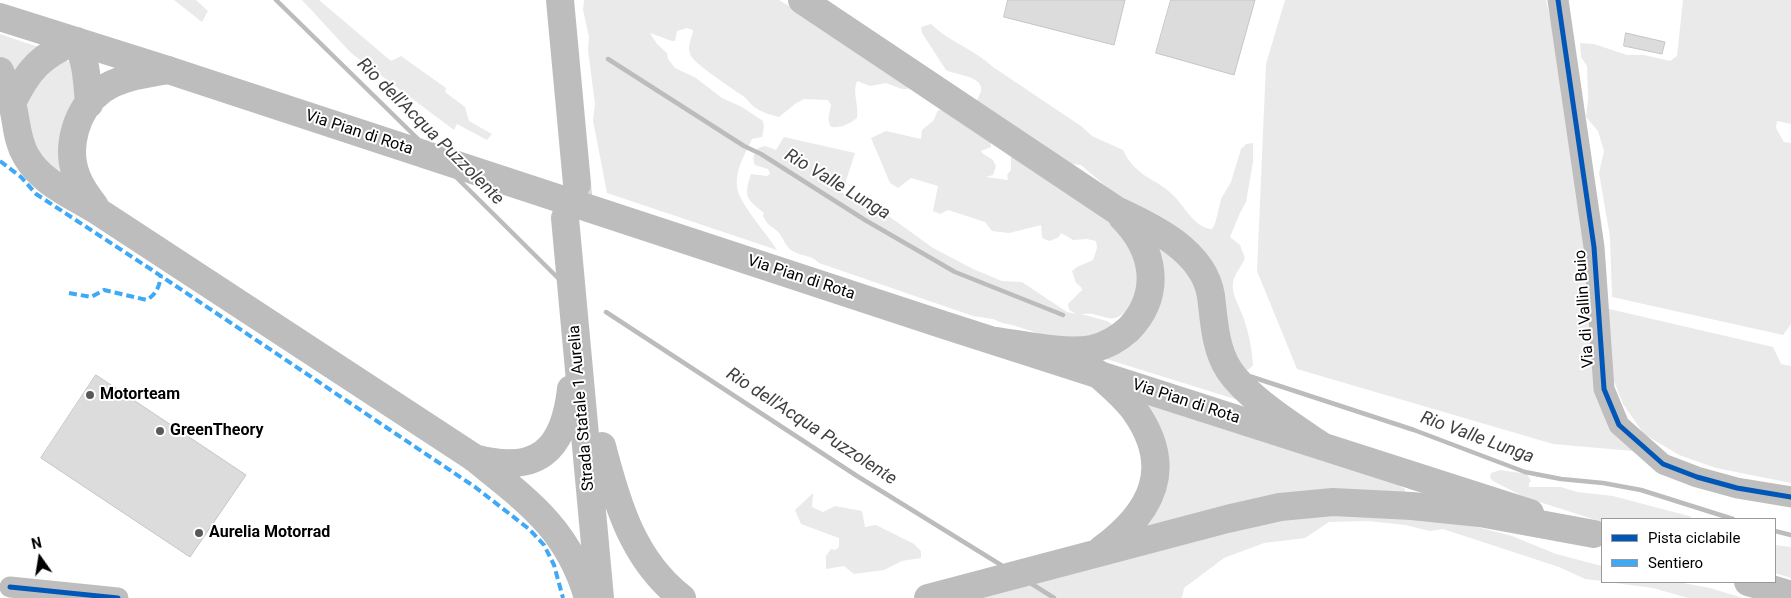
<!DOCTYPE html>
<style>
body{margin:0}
#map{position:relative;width:1791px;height:598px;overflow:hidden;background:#fff;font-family:Roboto,sans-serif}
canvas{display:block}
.legend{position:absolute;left:1601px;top:518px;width:175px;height:65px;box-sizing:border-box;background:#fff;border:1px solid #999;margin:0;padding:6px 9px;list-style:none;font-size:15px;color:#000}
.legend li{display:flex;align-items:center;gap:10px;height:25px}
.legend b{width:25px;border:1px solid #999}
.north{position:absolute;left:15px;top:533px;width:50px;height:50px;-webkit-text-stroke:4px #fff;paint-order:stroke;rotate:347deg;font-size:14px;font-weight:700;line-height:20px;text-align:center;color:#000}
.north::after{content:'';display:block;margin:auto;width:18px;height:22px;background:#000;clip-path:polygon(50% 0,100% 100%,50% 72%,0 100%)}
</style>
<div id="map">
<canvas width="1791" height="598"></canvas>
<ul class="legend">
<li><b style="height:6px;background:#0057b8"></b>Pista ciclabile</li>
<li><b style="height:6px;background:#3fa9f5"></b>Sentiero</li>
</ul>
<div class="north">N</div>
</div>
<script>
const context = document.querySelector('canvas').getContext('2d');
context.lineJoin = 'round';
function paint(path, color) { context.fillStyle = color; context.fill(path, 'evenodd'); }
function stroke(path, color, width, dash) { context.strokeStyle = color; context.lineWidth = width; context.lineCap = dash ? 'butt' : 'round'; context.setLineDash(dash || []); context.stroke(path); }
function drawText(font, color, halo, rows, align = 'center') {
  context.font = font + ' Roboto,sans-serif'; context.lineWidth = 4; context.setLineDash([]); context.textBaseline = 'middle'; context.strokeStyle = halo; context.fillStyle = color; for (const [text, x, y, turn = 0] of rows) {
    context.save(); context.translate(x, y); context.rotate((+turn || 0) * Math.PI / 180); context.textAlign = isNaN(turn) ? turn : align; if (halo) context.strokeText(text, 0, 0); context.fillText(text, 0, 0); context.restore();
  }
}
const green = new Path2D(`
 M174,0H196L208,11L202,22Z
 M302,0H319L391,61L401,56L446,88L445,92L465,107L469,121L492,134L487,140L457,124L454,130L351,53Z
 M584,0H779L833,32L876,66L907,86L908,89H902L886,83L870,86L857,81C852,92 859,105 857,118C849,124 842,128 831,127C826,118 830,114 831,105L828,100L804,99L795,104L779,117C771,115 761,112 754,107C750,104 748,99 743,96C733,89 696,65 691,56C686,45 692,40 693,30L687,28L677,31L675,41H672L650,33L657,44L667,53L668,59L675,68L696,78L722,98L742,107L763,121L764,127L762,137L752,139C745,154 735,170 737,187C738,202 768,235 777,250L607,193L593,120L595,104L588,50L589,37L583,10Z
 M1285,0H1546L1558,52L1608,417L1633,451L1553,444L1297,369L1257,271L1266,64Z
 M1683,0H1791V124L1777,121L1776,128L1784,142L1791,143V324L1783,335L1612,297L1610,237L1599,173L1604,151L1598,131L1586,117L1588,99L1587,66L1581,57L1580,43L1594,44L1627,55H1644L1670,61L1677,56Z
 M931,24C949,42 974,49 993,67L1081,126L1092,136L1123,150C1135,176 1153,177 1172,194C1184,205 1194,228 1212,229L1215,224L1221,199L1231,182L1241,149L1246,144L1253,143V162L1246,202L1240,213L1230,237L1240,245L1245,258C1242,266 1235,273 1233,282C1231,295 1240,307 1244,319C1249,334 1252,349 1253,365C1248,371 1244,373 1237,371L1218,287L1112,193L1108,188L1081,165L1069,164L976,102C977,99 980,95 981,91C984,76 955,75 946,70L922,33L921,27Z
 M0,34L47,50L14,87L8,69L0,57Z
 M63,60L74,63L79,76L70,188L23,134L29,86Z
 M939,110H946L989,134L991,147L981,151L982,153L993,160L996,166L993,175L986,177L1008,180L1007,175L1011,170V154L1121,224L1141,280C1136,292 1126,323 1108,318C1094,315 1096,313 1081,314L1107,321L1115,326L1111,331L1067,342L1012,325L1002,323L993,319L973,316L819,263C811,255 805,257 794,252C784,247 784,236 776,230C769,224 768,226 763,216L764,213C747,199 743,198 751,174L767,176L770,174L768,169L755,165C752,158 754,153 758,148L765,146L776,150L784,137L855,153L842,193L856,196L872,204L933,248L973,269L1002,281L1022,282L1067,312L1077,314L1069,310L1068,304L1082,290L1081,287L1076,283L1072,271L1077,267L1093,260L1097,248L1096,241L1087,239L1073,240L1061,233L1059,237L1050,241L1044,239L1042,237L1041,225L1009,233L992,231L985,222L948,210L940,214L933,211L938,186L911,178L898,188L890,183L871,138L886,131L921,139L922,130L934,120L937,112Z
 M1149,242L1188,263L1238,400L1103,358L1128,338Z
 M1605,308L1773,347L1781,364L1791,366V483L1716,468L1679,455L1644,434L1623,404L1609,368Z
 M1143,403L1398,485L1405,489V493L1131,538L1143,520Z
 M1500,470L1527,474L1531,481L1529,483V487H1561L1577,492L1613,496L1689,516L1694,519H1602V522L1524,497L1493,481L1490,478L1491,473Z
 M813,493L812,507L823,512L835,506L862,511L865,527L876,525L914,544L921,551V558L902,561L884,570L854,574L844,566L826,569V556L831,549L835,550L839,547V538L801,524L795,510Z
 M1316,511L1435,516L1512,536L1556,554L1602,566V581L1585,579L1559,567L1443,529L1430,531L1405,525L1368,521L1329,522L1305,538L1264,543L1224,558L1184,588L1182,598H979L1155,546Z
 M1775,545L1791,547V578L1775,573Z
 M1607,582H1678L1710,588L1743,598H1688L1653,588Z`);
const stream = new Path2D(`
 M276,0L419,140
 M608,59L744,146L761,154L865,220L955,272L1063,315
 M456,177L559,279
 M606,312L857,476L1001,565
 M1249,376L1414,430L1525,472L1561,479L1603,483L1641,490L1733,519
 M1775,531L1791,535
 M1032,584L1054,598`);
const building = new Path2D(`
 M1008,0H1125L1114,45L1004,17Z
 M1171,0H1255L1234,75L1156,53Z
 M1626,33L1665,42L1662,54L1624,46Z
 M96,375L246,475L190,557L41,458Z`);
const highwayTunnel = new Path2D(`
 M577,184L581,225`);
const minor = new Path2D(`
 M1558,0L1594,247L1604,389L1619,425L1663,464L1697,477L1737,488L1791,497
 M10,587L118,598`);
const major = new Path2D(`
 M0,17L168,70L944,325L1530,513
 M1748,582L1791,595`);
const highway = new Path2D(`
 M560,0L577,184
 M802,0L1116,210C1153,227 1204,251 1211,296C1214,320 1215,349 1229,370C1247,397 1292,426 1319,444
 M0,71C4,81 9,92 12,103C17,121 16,139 26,156C41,183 74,196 99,212L473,457C526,500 568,528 588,598
 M12,103C28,70 41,55 76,41C87,61 87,82 89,104
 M95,206C88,197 81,188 77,177C65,148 76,109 102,90C120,77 146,74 168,70
 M565,218L600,598
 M997,341C1025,345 1065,354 1092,349C1106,346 1119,338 1129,329C1163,293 1154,249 1122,217
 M1097,373C1110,385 1125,397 1135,411C1175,468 1152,512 1102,549
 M602,446C617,504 633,560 682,598
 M474,458C537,475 564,451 571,389
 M928,598L1227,519L1280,507L1333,502L1412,506L1480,513L1594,534`);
const quiet = new Path2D(`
 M0,161L21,177L36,194L152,270L475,487L529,529L544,545L554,565L563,598
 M69,293L91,297L104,290L147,300C157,293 159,287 161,276`);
const cycleway = new Path2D(`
 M1558,0L1594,247L1604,389L1619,425L1663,464L1697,477L1737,488L1791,497
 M10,587L118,598`);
const markers = [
 [90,395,5,"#595959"],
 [160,431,5,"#595959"],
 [199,533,5,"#595959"]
];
const streetNames = [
 ["Via Pian di Rota",359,133,18],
 ["Via Pian di Rota",801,278,18],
 ["Via di Vallin Buio",1585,309,-94],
 ["Via Pian di Rota",1186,402,18],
 ["Strada Statale 1 Aurelia",582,408,-95]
];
const poiNames = [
 ["Motorteam",100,395],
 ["GreenTheory",170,431],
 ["Aurelia Motorrad",209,533]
];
const waterNames = [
 ["Rio dell'Acqua Puzzolente",430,132,45],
 ["Rio Valle Lunga",837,185,31],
 ["Rio dell'Acqua Puzzolente",811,427,33],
 ["Rio Valle Lunga",1477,438,20]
];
paint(green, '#eaeaea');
stroke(stream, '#bcbcbc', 4.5);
paint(building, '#dcdcdc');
stroke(building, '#c5c5c5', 1);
stroke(highwayTunnel, '#d9d9d9', 28, [28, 14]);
stroke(minor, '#bebebe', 21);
stroke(major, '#bdbdbd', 28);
stroke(highway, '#bdbdbd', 28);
stroke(quiet, '#3fa9f5', 4, [8, 4]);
stroke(cycleway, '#0057b8', 5);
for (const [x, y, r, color] of markers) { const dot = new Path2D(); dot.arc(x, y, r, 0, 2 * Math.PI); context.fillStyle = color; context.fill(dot); stroke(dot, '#fff', 2); }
drawText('16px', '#000', '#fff', streetNames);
drawText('bold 16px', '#000', '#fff', poiNames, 'left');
drawText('italic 18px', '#404040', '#fff', waterNames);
</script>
